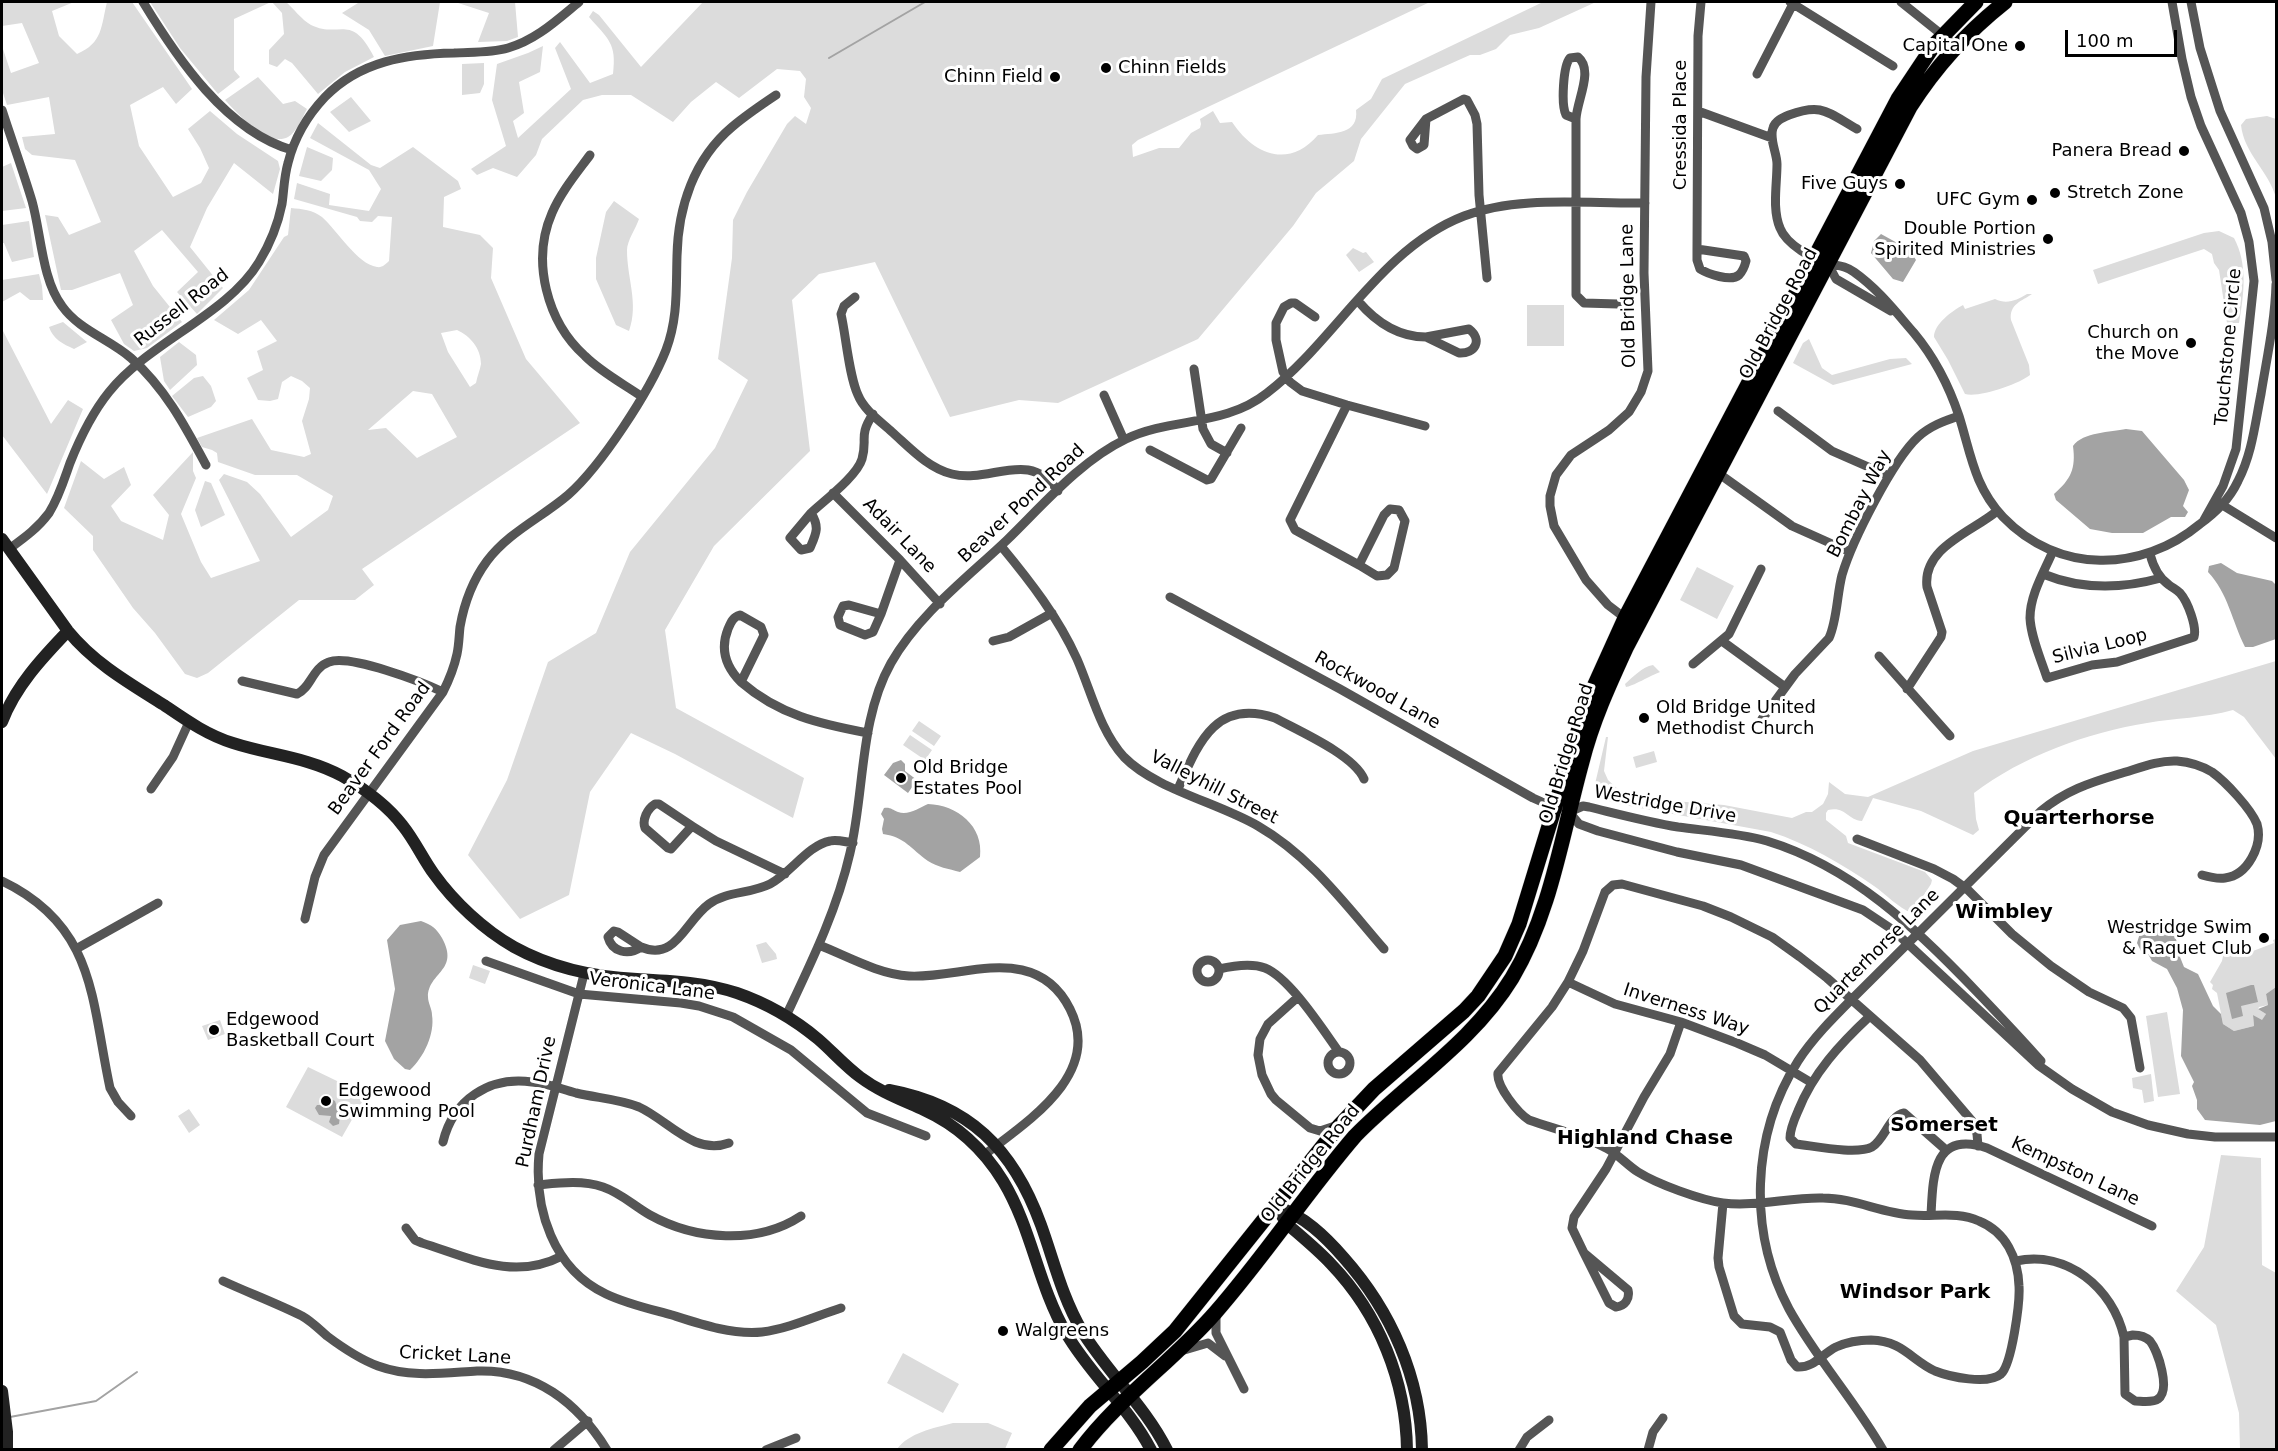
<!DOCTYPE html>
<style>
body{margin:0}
#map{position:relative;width:2278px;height:1451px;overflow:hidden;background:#fff;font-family:"DejaVu Sans",sans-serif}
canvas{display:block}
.frame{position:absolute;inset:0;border:3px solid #000;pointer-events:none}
.scale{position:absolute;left:2065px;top:30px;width:112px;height:27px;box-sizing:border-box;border:3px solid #000;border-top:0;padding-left:8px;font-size:18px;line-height:21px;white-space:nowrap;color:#000;-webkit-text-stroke:4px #fff;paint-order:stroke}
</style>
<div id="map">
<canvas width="2278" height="1451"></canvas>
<div class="frame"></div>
<div class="scale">100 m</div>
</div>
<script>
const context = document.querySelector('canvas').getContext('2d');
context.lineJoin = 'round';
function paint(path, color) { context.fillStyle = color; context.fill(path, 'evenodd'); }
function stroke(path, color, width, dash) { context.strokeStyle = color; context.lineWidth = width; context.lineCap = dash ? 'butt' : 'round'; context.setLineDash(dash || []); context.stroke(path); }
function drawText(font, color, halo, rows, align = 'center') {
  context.font = font + ' "DejaVu Sans",sans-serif'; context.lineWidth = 6; context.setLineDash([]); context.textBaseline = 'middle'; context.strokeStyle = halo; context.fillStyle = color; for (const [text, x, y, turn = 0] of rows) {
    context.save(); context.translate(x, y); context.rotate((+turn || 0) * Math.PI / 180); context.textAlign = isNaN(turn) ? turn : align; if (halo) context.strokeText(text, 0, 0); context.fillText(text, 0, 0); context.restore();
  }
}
const green = new Path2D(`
 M2,2H74L52,11L59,36L77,54C103,43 101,26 107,2H132L192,89L176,104L163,87L130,105L139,146L173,197L201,183L209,168L200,148L188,129L210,111L237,134L278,161L280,169L273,194L234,163L207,208L190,247L223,288L197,314L177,292L198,272L162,230L134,251L153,286L182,322L147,348L134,351L124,344L111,320L133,305L120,273L72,290H61L45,215L58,217L69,235L101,222L75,160L32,155L25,149L22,137L55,134L49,97L7,105L2,90V46L11,73L39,63L22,23L2,26Z
 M150,2H271L234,19V70L240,77L218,94L180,48Z
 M272,2H286C293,8 302,20 311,25C340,39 351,12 374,57L345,72L318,94L292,63L285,59L277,67L269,64V50L284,34L282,13Z
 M357,2H440L433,46L385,56L369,30L342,13L358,3Z
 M455,2H515L518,37L507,41L478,42L489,13Z
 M703,2H1430L1138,140L1132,145L1133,157L1159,148H1179L1191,133L1200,128L1201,124L1200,119L1213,111L1220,123L1232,122C1254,155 1289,169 1318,135C1335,133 1359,134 1356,110L1371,99L1382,79L1543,2H1596L1539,28L1510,35L1496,49L1480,55H1470L1405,84L1361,139L1354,161L1316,193L1293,226L1198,339L1058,403L1019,400L950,417L875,262L819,274L792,300L810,451L714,546L665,630L676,708L804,778L793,818L675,754L631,733L590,792L569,895L520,919L468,855L507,780L548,662L596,633L630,552L715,448L748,380L718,359L732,258L733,220L747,192L787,124L795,116L806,124L811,108L804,97L806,79L800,71L777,69L739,98L716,82L691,102L673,122L631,95H602L583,100L542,139L536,155L517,177L493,168L477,175L471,169L506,146L492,100L497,64L528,53L543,46L540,72L519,82L524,113L513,121L518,138L571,89L555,48L560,42L590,83L613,74C617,43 608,39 589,17L593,11L599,15L641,67Z
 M484,63V84L480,93L462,95V64Z
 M258,77L283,104L295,101L307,109C302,118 297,132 288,137C268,148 237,113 225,100Z
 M351,97L371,121L349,132L330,112Z
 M2267,116L2276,119V198C2269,171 2244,154 2241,125L2246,119Z
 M318,123L371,165L380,168L413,147L458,181L461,189L444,197L443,227L480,235L493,248L491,278L526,359L580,423L362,569L374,585L355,600H299L208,673L197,678L185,674L155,633L133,608L93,550V536L64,508L81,461L104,479L124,467L131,485L111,506L121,521L163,540L169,515L153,495L193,452V471L196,478L181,514L201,562L211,578L260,561L219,480L224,474L247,482L260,494L291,537L328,510L333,496L297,475H255L218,462L217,453L212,450L202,447L197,438L252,419L271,450L304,457L311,454L302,421L309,399L310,388L302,381L291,376L282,382L278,399L270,401L258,400L247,378L263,370L257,351L277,341L261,320L238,334L214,320L249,290L284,237L288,235L291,208C302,209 313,210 322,217C337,230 357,264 377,267C382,268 386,264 389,261L392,217L378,216L372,222L360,221L357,217L294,199L297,183L330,194L329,205L369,211L381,189L369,170L310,138ZM457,330C470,336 481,348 481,364C480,370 477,377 476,383L470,387L448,352L441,333ZM413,391L432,394L457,437L417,458L386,428L368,430Z
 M307,147L333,158L332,170L321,181L299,176Z
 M11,163L26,208L2,211V167Z
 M614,201L639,219C636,228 627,241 627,250C627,279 639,303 629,331L616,325L596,279V258L606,212Z
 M29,221L34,257L12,262L4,243H2V225Z
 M2219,231L2234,238C2248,264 2244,295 2239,323H2227L2219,270L2214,263L2212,254L2204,249L2098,284L2093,270L2204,233Z
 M1353,248L1363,253L1366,252L1374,262L1359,272L1346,255Z
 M39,274L42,286L43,300H30L20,292L2,302V280Z
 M2027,294H2032C2022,301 2009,304 2011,320L2029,365L2030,375C2019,384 1979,398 1965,394L1948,360L1934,337C1934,324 1952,311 1963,305L1965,309L1995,299C2007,305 2017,300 2027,294Z
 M1527,305H1564V346H1527Z
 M63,322L87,342L74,349C63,344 53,339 49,327Z
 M2,329L51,424L68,400L83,409L47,494L2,435Z
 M1809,339L1822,368L1832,375L1890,359L1906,358L1912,364L1833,385L1793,363L1803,343Z
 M179,342L196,355L197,365L170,390L164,381L160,357Z
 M203,376L211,386L216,401L211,407L188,417L172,396L194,378Z
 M205,481L211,483L225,515L201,527L195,510Z
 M1697,567L1734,586L1717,619L1680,600Z
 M2276,661V759L2244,717L2233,710C2204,718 2175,718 2147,723C2086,733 2023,756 1974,793L1976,819L1979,830L1973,835L1921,811L1873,798L1862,821C1847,820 1846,806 1828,810L1826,813V820L1846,836L1848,843L1925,872L1932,880L1931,884L1912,913C1898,908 1886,894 1874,886C1842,864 1808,844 1771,832L1613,803L1602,797L1595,784L1606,737H1608L1604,771L1608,780L1620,791L1661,800L1724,805L1792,818L1806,812H1812L1823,804L1828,794L1829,782L1845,794L1868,797L1973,751Z
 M1653,665L1660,672C1652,675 1631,687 1626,687L1625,684C1633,677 1642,667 1653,665Z
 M919,721L941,736L934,746L912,731Z
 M910,735L932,750L925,760L903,745Z
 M1654,751L1657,762L1636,768L1633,757Z
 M2276,939V987L2266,994L2268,1005L2259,1007L2258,1009L2266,1014L2262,1021L2253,1015L2254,1026L2234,1031L2223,1024L2217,993L2212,989L2213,985L2210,982L2222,961L2223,956L2229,953L2240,954L2252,948L2253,951L2274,943L2273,940Z
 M766,942L776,954L777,959L762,963L756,945Z
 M473,965L490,971L485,984L469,978Z
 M2167,1012L2180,1094L2158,1097L2146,1016Z
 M220,1020L225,1034L208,1040L202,1026Z
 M308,1067L366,1095L342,1137L286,1107Z
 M2151,1074L2154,1101L2144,1103L2142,1090L2133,1088L2132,1078Z
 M189,1109L200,1125L189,1133L178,1116Z
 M2221,1155L2261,1158L2262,1265L2276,1273V1449H2240L2239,1413L2216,1325L2176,1291L2204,1247Z
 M903,1353L959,1384L943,1413L887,1383Z
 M953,1423H988L1012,1433L1005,1449H897C909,1433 933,1428 953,1423Z`);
const water = new Path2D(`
 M1881,234L1910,250L1916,260L1903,282L1893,279L1871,253L1874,241Z
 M2126,429L2142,431L2184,480L2189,490L2183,506L2188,512L2185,517H2171L2143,533H2112L2090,529L2056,500L2054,494C2071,479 2076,469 2073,446C2083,432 2111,432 2126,429Z
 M2221,563L2237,573L2272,581L2276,585V639L2253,647H2245C2232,621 2228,593 2208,572L2209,566Z
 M901,760L905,764V771L917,780L908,793L884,775L893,763Z
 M928,804C957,805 984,826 980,857L960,872C949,869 937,867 928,861C911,849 905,837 883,834L882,829L884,819L881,814L884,808C891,807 892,810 898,812C908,816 919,808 928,804Z
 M421,921C432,925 436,928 442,938C460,971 428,972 428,997C428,1003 432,1009 432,1015C435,1034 424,1057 410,1070L405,1069L394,1059L385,1041L395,989L387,940L400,925Z
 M2158,927C2182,929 2171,939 2183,953L2180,957L2184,967L2198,974L2213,1006L2221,1014L2223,1024L2234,1031L2254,1026L2253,1015L2262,1020L2266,1014L2258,1009L2268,1005L2266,994L2276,987V1121L2260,1125L2205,1120L2197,1109V1100L2192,1086L2194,1082L2181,1056L2183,1010L2177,988L2167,969L2152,961L2148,954L2141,951L2137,943L2140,933Z
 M2251,985H2254L2258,1002L2241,1006L2243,1016L2232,1019L2226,993Z
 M331,1099L335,1101L337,1107L346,1108L347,1115L340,1116L339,1124L333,1126L329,1122L331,1116L319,1115L315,1108L317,1105H325Z`);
const stream = new Path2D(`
 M829,58L925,2
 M10,1417L96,1401L137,1372`);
const street = new Path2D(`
 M143,2C177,58 226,131 292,150
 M1790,2L1893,66
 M1901,2L1956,46
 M2172,2L2182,59L2191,97L2201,126L2241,213L2249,242L2254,281L2236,449L2223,486L2204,520
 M2191,2L2200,48L2220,111L2264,208L2272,242L2276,280
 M1578,57C1594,70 1577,100 1576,119L1566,115C1561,105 1563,66 1570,58Z
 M1757,74L1794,2
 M2,110C12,141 23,171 32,201C41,233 42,280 62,306C79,330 109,339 131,358C165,388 185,426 206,465
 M1698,111L1772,138
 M1426,119L1464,99L1467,100L1475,115L1477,124L1479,195L1487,278
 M1426,119L1424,145L1417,149L1413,146L1410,140Z
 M1576,119V295L1584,303L1618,304
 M1857,129C1827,112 1822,103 1789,115C1782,118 1775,121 1773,128C1769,139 1777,153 1777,164C1777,185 1772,209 1780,228C1786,244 1813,260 1830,264C1840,266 1845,266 1854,272C1878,289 1895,311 1914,333C1934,357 1949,386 1959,416C1971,454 1974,486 2003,517C2058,574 2141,573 2200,524C2216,512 2229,500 2238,481C2252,454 2255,424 2261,394C2267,357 2275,321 2276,284
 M590,155C576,174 561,192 552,213C531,261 547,322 585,356C601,372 622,383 641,396
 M1697,249L1698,36L1701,2
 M1697,249L1744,256L1746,261C1745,265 1743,271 1739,275C1731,282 1708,274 1700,269L1697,260Z
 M1828,264L1836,279L1891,311
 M855,297L844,306L841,314C846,336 849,376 858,395C864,410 880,421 892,432C910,448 928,468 952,474C990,484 1029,448 1058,491
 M1358,301C1375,321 1398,337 1426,337
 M1315,317L1295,303H1291L1284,307L1276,323V340L1283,372L1290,382L1302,391L1347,405L1425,426
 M1469,329C1483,340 1475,354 1459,353L1426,337Z
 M1194,369L1203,429L1211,444L1227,453
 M1104,395L1124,440
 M1347,405L1290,520L1295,530L1359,565
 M1778,411L1832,451L1889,476
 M1150,450L1207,480L1211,479L1241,428
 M1718,473L1792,526L1850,552
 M833,493L900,560L940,604
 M2219,503L2276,538
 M1390,509L1399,510L1405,521L1394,568L1387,575L1377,576L1359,565L1384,515Z
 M811,513C825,500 857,476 862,459C868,438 858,437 873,414
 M811,513C820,527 816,534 810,548L801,550L790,538Z
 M1001,546C1030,581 1058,617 1077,659C1091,691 1100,731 1124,757C1155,789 1219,803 1258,826C1310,856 1345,904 1384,949
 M9,549C24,538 38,528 49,513C59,497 64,480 70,463C80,438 92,413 109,392C149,342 227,315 259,262C270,244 278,224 282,204C284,190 284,177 288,163C294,139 308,115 325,97C360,61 407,54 454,53C472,52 491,53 508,48C536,40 557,20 579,2
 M2053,551C2044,572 2030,595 2030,618C2031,638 2041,659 2047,678L2092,665L2117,662L2194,637C2197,627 2188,602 2180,593C2177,590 2173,588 2169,585C2159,578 2153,566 2150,554
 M2043,574C2082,590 2121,589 2161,578
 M1170,597L1340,689L1533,798L1558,809
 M849,605L881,614L873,632L865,635L840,625L838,617L843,606Z
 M881,614L900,560
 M740,615L761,627L764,635L741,682C726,667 720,649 728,629C731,622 733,617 740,615Z
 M1629,621L1608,605L1586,580L1554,526L1550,506V496L1556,475L1571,455L1609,430L1629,412L1641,392L1648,371L1644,273L1646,77L1651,2
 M993,641L1009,637L1052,613
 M1722,641L1785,687
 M1879,656L1950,736
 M1693,664L1729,634L1761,569
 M242,681L297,694C311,688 312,668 329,662C350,654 422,682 443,692
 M741,682C779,715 820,724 868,733
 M1907,689L1941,637L1942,632L1927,587C1922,547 1974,531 1997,511
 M1762,719L1795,674L1829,638C1837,621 1837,594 1842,575C1852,541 1893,460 1918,437C1930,426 1944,421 1959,416
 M151,789L173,757L189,722
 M1178,789C1198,744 1215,698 1275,718C1299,731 1354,755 1364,779
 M655,804H659L692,826L671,849L668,848L645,828C642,820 647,809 655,804Z
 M1569,812L1579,824L1598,831L1677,852L1741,865L1863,910L1893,930L2038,1065L2072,1089L2112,1112L2148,1125L2188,1134L2215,1137H2276
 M1569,812L1583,806L1589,807C1618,814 1648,822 1678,827C1707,831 1738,833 1767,841C1852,867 1916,928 1976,991C1998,1014 2020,1037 2041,1061
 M692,826L716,841L785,874
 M1857,839L1934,869L1953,879L1968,890L2012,934L2051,966L2089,992L2123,1008L2131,1018L2140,1068
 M2,881C96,926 91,1000 110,1088L118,1102L131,1116
 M305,919L315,877L324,855L443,692C449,680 454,668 457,654C459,645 459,636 460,627C464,604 473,580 487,561C509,532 541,518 568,495C601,466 650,391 666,350C678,318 676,289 677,256C678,207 694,159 732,127C746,115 761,105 776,95
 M614,931L618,932L641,947C628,956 612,952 608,937Z
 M819,945C847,956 878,974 909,976C946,978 986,962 1022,970C1044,975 1060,989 1070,1009C1103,1074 1028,1121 984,1155
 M641,947C676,962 685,921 709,904C727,891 750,894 770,884C790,874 808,845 830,841C837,839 845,842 853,843
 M76,949L158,903
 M1197 971a11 11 0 1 1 22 0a11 11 0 1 1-22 0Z
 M486,961L579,994L681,1003L699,1006L733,1017L791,1050L867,1113L926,1136
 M1219,969C1232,966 1252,963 1265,968C1290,978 1323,1030 1339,1052
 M584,974L539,1154C534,1209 553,1269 606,1294C627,1304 650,1309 672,1315C700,1324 732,1335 762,1332C788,1329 816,1316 841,1308
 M1568,982L1615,1004L1681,1022L1737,1043L1765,1055L1812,1083
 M1298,997L1268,1024L1260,1039L1258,1055L1262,1075L1271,1094L1276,1100L1310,1128L1320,1131L1338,1125
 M786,1016C811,963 837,910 850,853C865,790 859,720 891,663C919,614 967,578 1007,540C1043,505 1080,461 1126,439C1172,417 1224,427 1267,393C1335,341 1381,248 1464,216C1518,195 1587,204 1645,203
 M1870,1016C1840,1044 1813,1073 1798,1111C1794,1120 1790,1129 1790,1138L1796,1144C1814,1146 1856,1155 1872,1147C1885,1139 1889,1116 1904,1113L1946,1150
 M1328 1063a11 11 0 1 1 22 0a11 11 0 1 1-22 0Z
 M443,1142C453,1100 489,1076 532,1082C547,1083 561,1089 576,1093C597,1098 619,1099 639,1107C668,1120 694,1156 729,1143
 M538,1185C559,1183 582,1180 603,1187C621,1193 634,1206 650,1215C695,1240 757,1245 801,1216
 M1723,1203L1718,1258L1719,1267L1734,1316L1742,1324L1770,1327L1780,1332L1791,1360L1797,1367C1814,1368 1822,1354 1836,1347C1847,1342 1859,1340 1871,1340C1903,1341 1911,1360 1935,1371C1950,1377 1988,1385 2001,1374C2012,1364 2020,1302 2019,1286C2018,1258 2006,1232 1979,1221C1957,1211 1935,1217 1912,1215C1881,1213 1854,1198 1823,1198C1790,1197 1756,1207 1723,1203C1701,1200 1657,1184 1638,1172C1627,1165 1618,1154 1606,1148C1582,1135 1554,1129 1529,1120C1518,1113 1496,1086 1498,1073L1552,1007L1568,982L1583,951L1605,892L1613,885L1622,884L1703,906L1731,917L1772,937L1800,957L1827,978L1920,1060L1972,1121L1977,1134L1978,1146
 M1931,1215C1933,1176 1933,1130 1987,1148L2152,1226
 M406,1228L415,1240L422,1243C470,1258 514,1281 562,1256
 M1584,1253L1572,1228L1574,1217L1606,1169L1644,1097L1670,1054L1681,1022
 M1584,1253L1628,1290C1630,1299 1625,1306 1616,1307L1609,1303Z
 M2016,1261C2067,1250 2113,1288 2124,1337
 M223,1281C249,1293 276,1303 302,1316C311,1321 319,1329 327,1336C343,1348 359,1359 378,1366C411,1378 443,1373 477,1371C535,1369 578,1403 607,1450
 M1216,1314V1333L1244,1389
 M2133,1335C2139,1335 2145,1336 2150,1341C2158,1351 2171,1390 2158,1399C2153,1403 2141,1401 2135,1401L2125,1394L2124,1337Z
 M1181,1351L1208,1343L1225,1356
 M554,1450L588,1421
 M766,1450L796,1438
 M1519,1450L1527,1437L1549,1420
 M1648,1450L1653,1432L1663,1418
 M1883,1450C1855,1401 1816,1358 1789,1309C1748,1232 1751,1135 1798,1061C1813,1038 1833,1018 1852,999L2041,811C2065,791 2089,783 2119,774C2137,769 2157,760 2177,761C2189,762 2202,766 2212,772C2226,782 2251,809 2257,824C2263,845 2248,875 2225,878C2218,879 2209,877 2202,875`);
const secondary = new Path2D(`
 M2,539L68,631C94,663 129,683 164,705C186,720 207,735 233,743C270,755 307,757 342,776C365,789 387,805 403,826C415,841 423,859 434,874C454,902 484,930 514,947C552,968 594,977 637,979C672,981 704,982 737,993C766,1003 794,1019 818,1039C832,1051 845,1066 860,1077C880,1092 902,1100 924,1110C957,1125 984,1150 1003,1181C1032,1229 1038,1285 1066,1333C1090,1375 1129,1407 1151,1450
 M2,722C15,687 42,658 68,631
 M889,1090C969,1105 1013,1148 1041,1225C1054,1261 1062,1297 1082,1331C1107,1372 1145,1406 1167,1450
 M1276,1206C1304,1216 1325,1236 1344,1258C1391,1311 1421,1378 1422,1450
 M1282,1216L1287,1224C1302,1237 1318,1250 1331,1264C1379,1314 1406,1381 1407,1450
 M2,1391L7,1432V1450`);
const primary = new Path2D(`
 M1051,1450L1090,1406L1142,1362L1175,1331L1339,1126L1374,1089L1464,1011L1478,996L1505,956L1519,924L1587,702L1625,618L1898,99L1934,45L1976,2
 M1080,1450C1119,1398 1173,1361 1215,1313C1265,1256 1306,1193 1355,1136C1407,1083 1473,1042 1512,978C1551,913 1562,834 1582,762C1592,722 1609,685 1626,648L1910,107C1936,66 1967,32 2005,2`);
const markers = [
 [2020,46,6,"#000"],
 [1106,68,6,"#000"],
 [1055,77,6,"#000"],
 [2184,151,6,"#000"],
 [1900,184,6,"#000"],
 [2055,193,6,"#000"],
 [2032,200,6,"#000"],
 [2048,239,6,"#000"],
 [2191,343,6,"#000"],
 [1644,718,6,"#000"],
 [901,778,6,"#000"],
 [2264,938,6,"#000"],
 [214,1030,6,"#000"],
 [326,1101,6,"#000"],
 [1003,1331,6,"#000"]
];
const poiNames = [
 ["Capital One",2008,46],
 ["Chinn Fields",1118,68,"left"],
 ["Chinn Field",1043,77],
 ["Panera Bread",2172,151],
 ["Five Guys",1888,184],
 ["Stretch Zone",2067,193,"left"],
 ["UFC Gym",2020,200],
 ["Double Portion",2036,229],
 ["Spirited Ministries",2036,250],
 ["Church on",2179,333],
 ["the Move",2179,354],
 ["Old Bridge United",1656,708,"left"],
 ["Methodist Church",1656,729,"left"],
 ["Old Bridge",913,768,"left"],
 ["Estates Pool",913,789,"left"],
 ["Westridge Swim",2252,928],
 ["& Raquet Club",2252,949],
 ["Edgewood",226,1020,"left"],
 ["Basketball Court",226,1041,"left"],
 ["Edgewood",338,1091,"left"],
 ["Swimming Pool",338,1112,"left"],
 ["Walgreens",1015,1331,"left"]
];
const streetNames = [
 ["Cressida Place",1681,125,-90],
 ["Old Bridge Lane",1629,296,-91],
 ["Russell Road",182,308,-38],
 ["Old Bridge Road",1779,314,-62],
 ["Touchstone Circle",2229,347,-85],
 ["Beaver Pond Road",1022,504,-43],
 ["Bombay Way",1860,504,-63],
 ["Adair Lane",899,536,46],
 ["Silvia Loop",2100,647,-14],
 ["Rockwood Lane",1377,691,29],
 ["Beaver Ford Road",380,749,-54],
 ["Old Bridge Road",1567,754,-73],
 ["Valleyhill Street",1214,788,27],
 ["Westridge Drive",1665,805,10],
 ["Quarterhorse Lane",1877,952,-45],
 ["Veronica Lane",652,987,7],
 ["Inverness Way",1686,1010,18],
 ["Purdham Drive",537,1102,-78],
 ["Old Bridge Road",1311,1164,-51],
 ["Kempston Lane",2075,1172,25],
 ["Cricket Lane",455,1356,3]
];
const neighbourhoodNames = [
 ["Quarterhorse",2079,819],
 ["Wimbley",2004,913],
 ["Somerset",1944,1126],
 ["Highland Chase",1645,1139],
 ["Windsor Park",1915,1293]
];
paint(green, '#dcdcdc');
paint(water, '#a3a3a3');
stroke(stream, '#a3a3a3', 2);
stroke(primary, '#dbdbdb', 16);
stroke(street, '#555', 9);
stroke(secondary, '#222', 12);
stroke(primary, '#000', 15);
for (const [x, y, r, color] of markers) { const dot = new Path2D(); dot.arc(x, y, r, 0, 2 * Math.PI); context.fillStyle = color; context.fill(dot); stroke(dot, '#fff', 2); }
drawText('18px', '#000', '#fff', poiNames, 'right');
drawText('18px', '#000', '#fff', streetNames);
drawText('bold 20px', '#000', '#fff', neighbourhoodNames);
</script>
